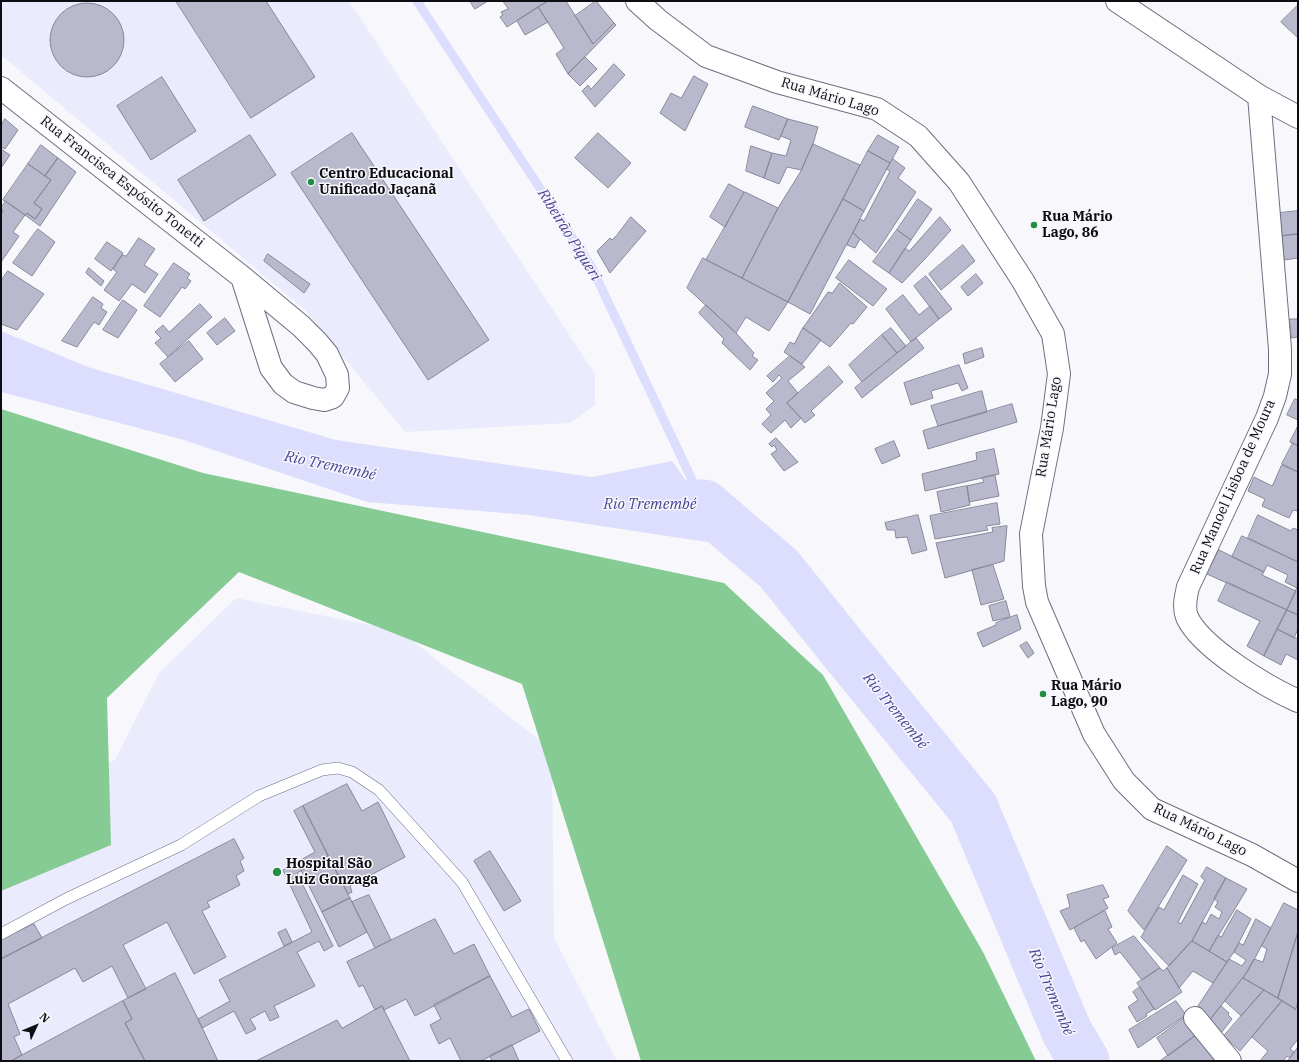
<!DOCTYPE html>
<meta charset="utf-8">
<style>
body{margin:0}
#map{position:relative;width:1299px;height:1062px;overflow:hidden;background:#f8f8fc;font-family:"IBM Plex Serif",serif}
canvas{display:block}
.frame{position:absolute;inset:0;border:2px solid #0d0d13;pointer-events:none}
.north{position:absolute;left:16px;top:1006px;width:40px;height:40px;-webkit-text-stroke:3px #f8f8fc;paint-order:stroke;rotate:46deg;font-size:11px;font-weight:700;line-height:16px;text-align:center;color:#0d0d13}
.north::after{content:'';display:block;margin:auto;width:14px;height:18px;background:#0d0d13;clip-path:polygon(50% 0,100% 100%,50% 72%,0 100%)}
</style>
<div id="map">
<canvas width="1299" height="1062"></canvas>
<div class="frame"></div>
<div class="north">N</div>
</div>
<script>
const context = document.querySelector('canvas').getContext('2d');
context.lineJoin = 'round';
function paint(path, color) { context.fillStyle = color; context.fill(path, 'evenodd'); }
function stroke(path, color, width, dash) { context.strokeStyle = color; context.lineWidth = width; context.lineCap = dash ? 'butt' : 'round'; context.setLineDash(dash || []); context.stroke(path); }
function drawText(font, color, halo, rows, align = 'center') {
  context.font = font + ' "IBM Plex Serif",serif'; context.lineWidth = 3; context.setLineDash([]); context.textBaseline = 'middle'; context.strokeStyle = halo; context.fillStyle = color; for (const [text, x, y, turn = 0] of rows) {
    context.save(); context.translate(x, y); context.rotate((+turn || 0) * Math.PI / 180); context.textAlign = isNaN(turn) ? turn : align; if (halo) context.strokeText(text, 0, 0); context.fillText(text, 0, 0); context.restore();
  }
}
const built = new Path2D(`
 M1,1H349L595,374V405L570,423L405,432L305,310L1,55Z
 M236,598L400,631L552,750L554,938L617,1061H1V805L115,760L159,673Z`);
const forest = new Path2D(`
 M1,409L203,473L724,583L823,675L983,952L1036,1061H641L522,684L239,572L107,698L111,845L1,891Z`);
const water = new Path2D(`
 M1,331L88,367L336,440L592,477L672,461L733,546L529,515L367,502L184,440L1,392Z`);
const stream = new Path2D(`
 M417,1L591,266L704,505`);
const river = new Path2D(`
 M633,505H704L779,569L848,655L973,808L1067,1032L1084,1061`);
const building = new Path2D(`
 M176,1H266L315,77L251,118Z
 M470,1H488L475,9Z
 M503,1H548L507,27L500,17L503,15L501,12L508,9Z
 M548,1H566L593,44L614,23L616,25L568,74L556,54L564,48L538,7Z
 M596,1L614,23L593,44L575,16Z
 M50 40a37 37 0 1 1 74 0a37 37 0 1 1-74 0Z
 M1297,6H1298V38L1281,22Z
 M538,7L548,22L525,35L517,21Z
 M585,57L597,69L580,86L568,74Z
 M614,64L625,75L595,107L582,91L588,85L591,89Z
 M694,76L708,84L685,131L660,113L671,93L681,98Z
 M162,77L196,131L151,160L117,106Z
 M753,106L788,119L779,140L745,127Z
 M5,119L18,130L5,149L1,147V126Z
 M788,119L818,127L813,144L801,170L787,167L779,184L764,178L772,153L786,156L791,140L781,136Z
 M352,133L489,340L428,380L291,173Z
 M598,133L631,163L608,188L575,158Z
 M250,135L276,175L204,221L178,180Z
 M878,135L899,147L890,163L868,151Z
 M813,144L860,165L843,199L788,302L742,278L778,208L801,171Z
 M41,145L58,158L45,176L28,164Z
 M751,146L772,153L764,178L746,171Z
 M1,149L10,155L1,168Z
 M868,151L890,163L864,211L843,199Z
 M58,158L76,172L40,226L25,215L27,213L35,219L42,209L34,203L51,180L45,176Z
 M893,159L905,168L898,178L916,192L876,253L853,233L860,219L864,221L890,171L887,169Z
 M28,164L51,180L34,203L42,209L35,219L27,213L25,215L3,200Z
 M729,184L744,192L725,227L710,217Z
 M745,192L778,208L742,278L706,260Z
 M843,199L864,211L810,314L788,302Z
 M918,199L932,209L911,240L897,230Z
 M6,201L25,215L13,232L19,236L1,262V214L3,211L1,208Z
 M1298,211V234L1282,236L1280,213Z
 M631,217L646,231L610,273L597,251L610,238L612,240L617,235Z
 M940,217L951,230L924,260L902,283L889,273L905,248L909,251Z
 M38,229L55,242L32,276L13,263Z
 M897,230L911,240L889,273L873,262Z
 M853,233L860,239L855,248L847,245Z
 M1298,234V258L1284,260L1282,236Z
 M139,238L155,249L144,265L158,274L145,293L132,284L119,301L104,290L117,272L113,269L122,255L126,256Z
 M107,242L123,253L111,271L95,259Z
 M963,245L975,261L941,290L929,274Z
 M268,254L310,284L304,293L264,261Z
 M703,258L788,302L769,331L746,317L736,333L687,288Z
 M849,260L887,289L873,306L836,278Z
 M174,263L190,274L187,278L191,281L185,289L182,287L160,317L144,306Z
 M89,268L104,281L101,286L86,273Z
 M8,271L44,294L17,330L1,324V281Z
 M976,274L983,283L968,296L961,287Z
 M926,276L952,309L939,319L914,286Z
 M840,283L867,307L853,324L851,323L830,347L803,328L828,292L832,293Z
 M903,295L919,315L930,306L939,319L911,342L886,309Z
 M93,297L103,304L101,308L107,312L99,325L94,322L77,347L62,341Z
 M123,300L137,310L118,338L103,330Z
 M200,304L212,317L168,357L155,343L161,338L155,332L163,325L169,332Z
 M706,305L736,333L754,353L752,356L758,360L750,370L722,343L724,339L699,313Z
 M225,318L235,331L217,345L207,333Z
 M1290,319H1298V337L1292,338Z
 M803,328L821,340L802,364L784,352L790,342L794,344Z
 M891,328L906,346L897,353L882,335Z
 M882,335L897,353L862,382L849,365Z
 M916,338L924,348L862,398L855,388Z
 M189,341L203,359L175,382L160,364Z
 M982,348L984,357L965,364L963,354Z
 M790,356L805,367L788,381L798,393L787,403L801,418L791,428L785,420L771,433L762,424L771,415L766,409L774,401L766,393L782,378L779,375L773,382L767,376Z
 M959,365L968,388L962,391L958,383L931,391L933,398L911,405L904,383Z
 M829,366L843,382L811,411L815,415L805,423L787,403Z
 M982,391L987,412L938,426L931,406Z
 M1295,399L1298,400V420L1287,415Z
 M1012,404L1017,422L928,449L923,431Z
 M1298,426V446L1290,442Z
 M776,438L798,462L784,471L771,454L777,450L774,445L772,447L769,444Z
 M894,441L900,456L882,464L875,449Z
 M1293,443L1298,446V472L1282,464Z
 M994,449L999,474L925,491L922,474L977,460L976,453Z
 M1282,465L1298,472V511L1293,510L1289,518L1262,506L1265,499L1248,491L1254,477L1272,486Z
 M995,475L999,496L969,502L967,486L984,482L982,478Z
 M967,486L970,505L941,512L937,492Z
 M997,503L1000,524L986,526L988,530L935,539L930,516Z
 M918,515L927,550L912,554L907,537L896,538L895,530H887L885,523Z
 M1258,515L1291,531L1293,528L1298,530V562L1248,538Z
 M1007,526L1004,561L945,578L936,543L993,532L992,528Z
 M1242,536L1298,562L1297,588L1285,582L1288,575L1267,565L1264,572L1232,557Z
 M1219,550L1264,572L1262,575L1296,591L1287,610L1207,574Z
 M993,565L1004,599L981,605L972,570Z
 M1227,582L1287,610L1264,656L1247,646L1260,621L1218,601Z
 M1297,588H1298V615L1287,610Z
 M1006,601L1010,617L993,621L989,606Z
 M1287,610L1298,615V629L1294,638L1277,629Z
 M1017,615L1021,629L983,647L977,633L996,625V623Z
 M1277,629L1298,639V660L1286,654L1281,665L1264,656Z
 M1027,642L1034,653L1028,658L1020,646Z
 M347,784L362,811L378,802L405,857L350,886L352,892L348,894L303,806Z
 M303,806L328,856L297,873L333,946L324,951L319,941L297,952L315,986L274,1006L279,1017L270,1021L265,1011L250,1019L256,1029L246,1034L234,1011L202,1028L198,1019L230,1001L219,980L312,932L283,870L315,852L294,811Z
 M234,839L244,858L240,861L244,871L236,876L240,885L207,902L210,907L202,911L226,957L194,974L167,922L123,945L146,989L128,998L112,966L83,982L75,968L8,1004L20,1034L14,1037L22,1055L11,1061H1V959Z
 M1167,846L1187,860L1144,930L1128,911Z
 M490,851L521,901L504,911L474,861Z
 M328,856L350,898L322,912L301,870Z
 M1207,867L1226,878L1192,941L1169,966L1141,937L1159,907L1164,910L1183,875L1198,884L1178,922L1181,924L1205,880L1201,877Z
 M1226,878L1247,889L1209,951L1192,941L1202,922L1206,924L1211,914L1219,919L1222,912L1215,907L1218,902L1214,899Z
 M1103,885L1109,897L1103,899L1108,908L1070,930L1060,911L1070,907L1067,895Z
 M369,895L391,940L375,948L352,902Z
 M350,898L367,932L339,947L322,912Z
 M1284,903L1298,910V932L1278,998L1243,978L1254,959L1263,962L1267,949L1262,946Z
 M1237,910L1251,919L1234,952L1227,962L1209,951L1218,935L1221,937Z
 M1105,911L1112,927L1108,929L1117,943L1096,959L1084,940L1081,942L1074,928Z
 M435,919L454,954L474,944L490,976L415,1016L406,999L384,1010L382,1006L375,1010L363,985L359,987L347,962Z
 M1256,919L1271,928L1248,971L1210,1020L1198,1006L1229,959L1242,966L1246,960L1234,952L1239,943L1243,945Z
 M34,924L42,938L1,959V940Z
 M286,929L292,942L284,946L278,933Z
 M1298,932V1001L1296,1009L1278,998Z
 M1134,936L1160,968L1142,980L1120,952L1115,955L1112,948Z
 M1192,941L1227,962L1213,983L1193,971L1179,988L1167,968Z
 M1160,968L1163,971L1167,968L1182,992L1155,1010L1137,983Z
 M175,973L198,1019L218,1061H145L125,1023L132,1019L123,1001Z
 M490,976L512,1017L529,1009L540,1031L481,1061H461L450,1038L439,1044L430,1025L441,1019L434,1005Z
 M1243,978L1264,990L1241,1016L1225,1001Z
 M1140,987L1154,1009L1146,1014L1147,1016L1137,1022L1128,1007L1138,1000L1133,992Z
 M1264,990L1282,1001L1240,1051L1224,1036Z
 M123,1001L132,1019L125,1023L145,1061H11Z
 M1176,1001L1186,1015L1138,1048L1129,1030Z
 M1282,1001L1298,1011V1039L1290,1049L1294,1052L1290,1058L1287,1056L1283,1061H1260L1268,1051L1252,1037Z
 M382,1006L410,1061H256L337,1020L342,1028Z
 M1221,1006L1229,1013L1228,1015L1232,1019L1221,1033L1210,1020Z
 M1187,1016L1199,1033L1168,1056L1157,1038Z
 M1199,1033L1221,1061H1160Z
 M512,1045L519,1061H492L490,1056Z
 M1298,1047V1061H1287L1290,1058Z`);
const lane = new Path2D(`
 M1,934L66,899L181,845L259,796L322,770L338,768L352,772L379,790L462,882L567,1061`);
const street = new Path2D(`
 M1117,1L1259,96L1298,117
 M1,88L242,277L301,326L317,342L327,354L337,375L338,388L333,397L324,400L313,398L294,392L283,384L271,368L242,277
 M1259,96L1280,349V374L1275,396L1267,418L1188,587C1186,596 1183,607 1187,617C1201,648 1267,687 1298,701
 M1195,1018L1230,1061`);
const secondary = new Path2D(`
 M637,1L658,20L706,56L777,82L877,109L918,136L959,182L1023,281L1053,334L1059,374L1052,428L1031,534L1034,586L1037,602L1094,734L1124,781L1152,809L1252,855L1298,881`);
const markers = [
 [311,182,4,"#218e46"],
 [1034,225,4,"#218e46"],
 [1043,694,4,"#218e46"],
 [277,872,5,"#218e46"]
];
const streetNames = [
 ["Rua Mário Lago",830,97,17],
 ["Rua Francisca Espósito Tonetti",122,182,38],
 ["Rua Mário Lago",1049,427,-81],
 ["Rua Manoel Lisboa de Moura",1233,487,-66],
 ["Rua Mário Lago",1200,830,26]
];
const poiNames = [
 ["Centro Educacional",319,174],
 ["Unificado Jaçanã",319,190],
 ["Rua Mário",1042,217],
 ["Lago, 86",1042,233],
 ["Rua Mário",1051,686],
 ["Lago, 90",1051,702],
 ["Hospital São",286,864],
 ["Luiz Gonzaga",286,880]
];
const waterNames = [
 ["Ribeirão Piqueri",569,235,58],
 ["Rio Tremembé",330,466,12],
 ["Rio Tremembé",650,505],
 ["Rio Tremembé",895,711,51],
 ["Rio Tremembé",1051,992,67]
];
paint(built, '#eaebfc');
paint(forest, '#86cb94');
paint(water, '#dddefd');
stroke(stream, '#dddefd', 9);
stroke(river, '#dddefd', 51);
paint(building, '#b9b9cd');
stroke(building, '#87889a', 1);
stroke(lane, '#6d6e80', 12);
stroke(street, '#6d6e80', 24);
stroke(secondary, '#6d6e80', 24);
stroke(lane, '#fff', 11);
stroke(street, '#fff', 22);
stroke(secondary, '#fff', 22);
for (const [x, y, r, color] of markers) { const dot = new Path2D(); dot.arc(x, y, r, 0, 2 * Math.PI); context.fillStyle = color; context.fill(dot); stroke(dot, '#f8f8fc', 1.5); }
drawText('14px', '#0d0d13', '#f8f8fc', streetNames);
drawText('bold 14px', '#0d0d13', '#f8f8fc', poiNames, 'left');
drawText('italic 15px', '#4a4197', '#f8f8fc', waterNames);
</script>
